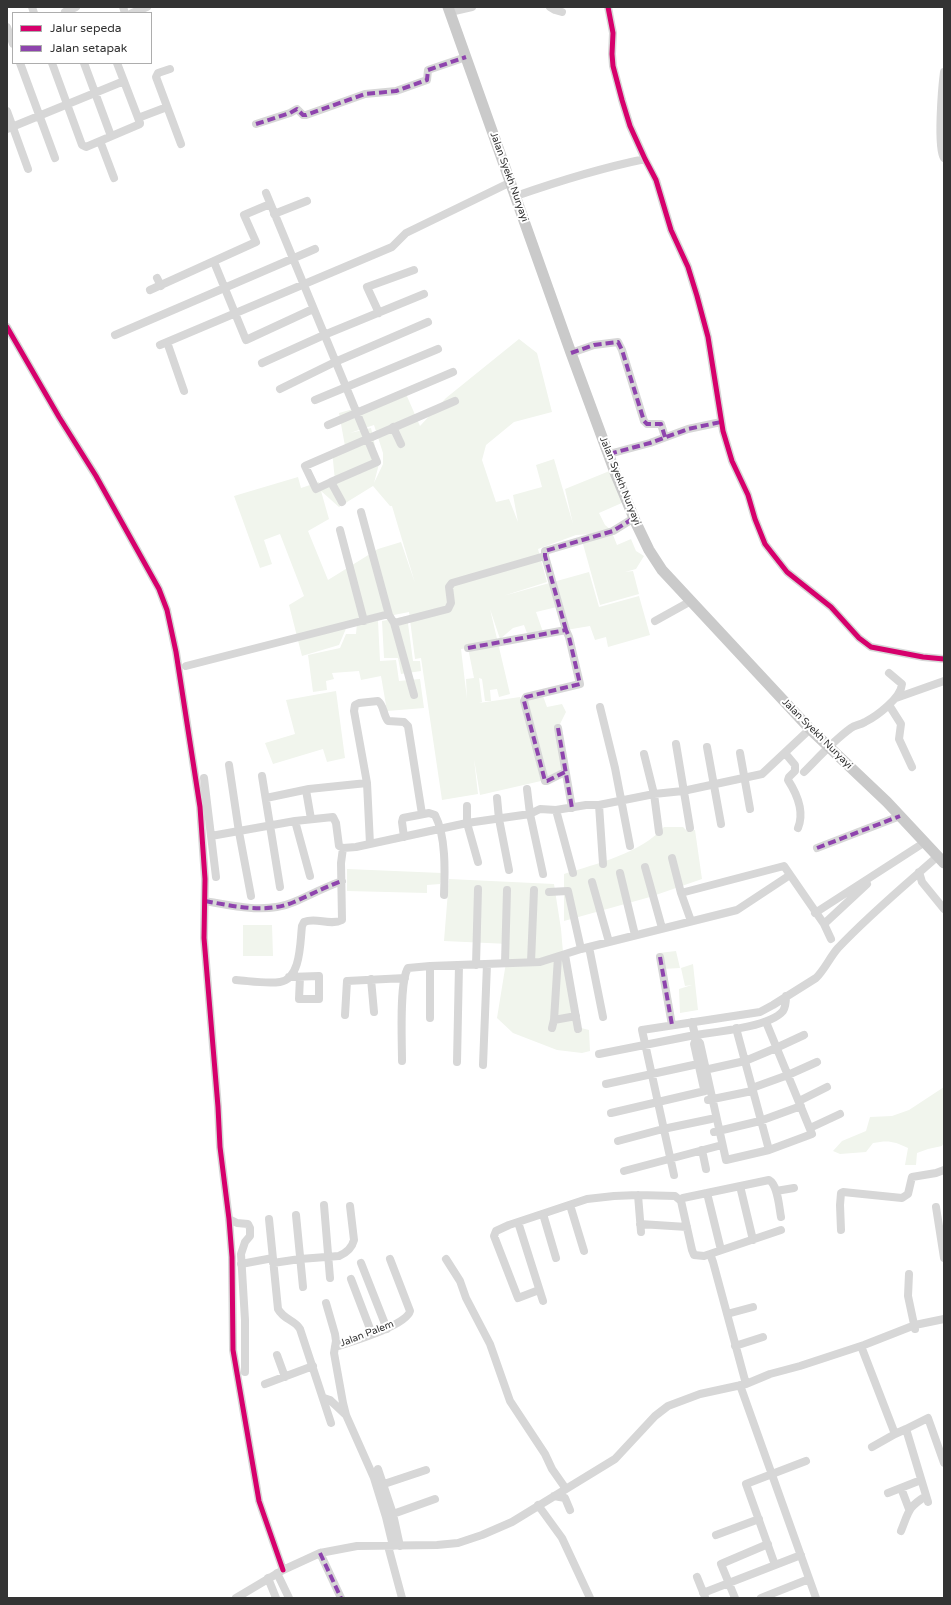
<!DOCTYPE html>
<style>
body{margin:0}
#map{position:relative;width:951px;height:1605px;overflow:hidden;background:#fff;font-family:"Varela Round",sans-serif}
canvas{display:block}
.frame{position:absolute;inset:0;border:8px solid #333;pointer-events:none}
.legend{position:absolute;left:12px;top:12px;width:140px;height:52px;box-sizing:border-box;background:#fff;border:1px solid #adadad;margin:0;padding:5px 7px;list-style:none;font-size:12px;color:#333}
.legend li{display:flex;align-items:center;gap:8px;height:20px}
.legend b{width:20px;border:1px solid #adadad}
</style>
<div id="map">
<canvas width="951" height="1605"></canvas>
<div class="frame"></div>
<ul class="legend">
<li><b style="height:5px;background:#d6006c"></b>Jalur sepeda</li>
<li><b style="height:5px;background:#8e44ad"></b>Jalan setapak</li>
</ul>
</div>
<script>
const context = document.querySelector('canvas').getContext('2d');
context.lineJoin = 'round';
function paint(path, color) { context.fillStyle = color; context.fill(path, 'evenodd'); }
function stroke(path, color, width, dash) { context.strokeStyle = color; context.lineWidth = width; context.lineCap = dash ? 'butt' : 'round'; context.setLineDash(dash || []); context.stroke(path); }
function drawText(font, color, halo, rows, align = 'center') {
  context.font = font + ' "Varela Round",sans-serif'; context.lineWidth = 4; context.setLineDash([]); context.textBaseline = 'middle'; context.strokeStyle = halo; context.fillStyle = color; for (const [text, x, y, turn = 0] of rows) {
    context.save(); context.translate(x, y); context.rotate((+turn || 0) * Math.PI / 180); context.textAlign = isNaN(turn) ? turn : align; if (halo) context.strokeText(text, 0, 0); context.fillText(text, 0, 0); context.restore();
  }
}
const green = new Path2D(`
 M519,339L537,353L552,412L514,422L486,445L482,460L496,502L509,499L518,522L513,495L542,487L536,465L554,459L573,524L565,489L612,470L624,502L599,513L605,525L611,530L617,545L631,539L636,551L644,556L636,569L625,572L633,571L639,594L600,605L581,537L591,534L576,535L538,549L547,582L503,596L589,572L599,607L639,596L650,635L608,647L606,637L595,640L590,626L566,630L557,607L536,612L543,632L528,636L524,625L513,628L500,639L490,609L510,694L499,697L497,689L490,690L491,701H485L482,679L479,678L482,702L479,703L520,697L541,781L480,795L474,759L478,794L442,800L421,658L415,659L409,612L348,624L339,645L302,656L289,605L304,596L280,534L264,540L272,564L260,568L234,496L298,477L301,488L319,482L321,489L335,481L332,450L345,446L339,413L406,394L420,426L446,398ZM374,425L383,453V464L374,483L379,464L371,428L350,433ZM373,486L390,506H392L415,583L401,542L378,549L328,580L308,531L329,519L321,491L339,507ZM468,648L474,678L466,679L467,699L461,649Z
 M407,616L413,661H420L421,671L401,674L398,658H384L382,621Z
 M378,621L380,661L396,660L399,681L420,679L424,708L387,711L381,676L361,680L359,671L332,673L334,679L326,681L327,690L313,692L308,655L340,648L346,634H356L357,623Z
 M336,691L345,758L327,762L323,749L273,764L265,743L295,734L286,700Z
 M543,696L547,707L562,704L566,712L558,728L564,771L546,780L526,699Z
 M664,827H683L687,831L695,830L702,879L650,897L564,921V874C596,864 641,853 664,827Z
 M347,869L442,873L440,884L427,885V893L347,891Z
 M449,879L554,884L561,929L565,976L581,1028L589,1030L590,1051L582,1053L557,1050L513,1033L497,1018L509,944L444,941Z
 M243,925H272L273,956H243Z
 M676,951L680,968L663,969L659,953Z
 M693,964L698,1010L680,1013L679,989L692,985L685,986L681,968Z
 M944,1087V1142L942,1146L928,1149L917,1153L916,1165H905L908,1148C894,1141 888,1140 873,1143L866,1152L840,1154L833,1151L842,1141L866,1131L870,1117L892,1116L909,1110Z`);
const minor = new Path2D(`
 M32,7L34,13
 M123,7L125,13
 M550,7L555,10L562,12
 M608,7L613,33L612,54L613,66L622,100L630,126L645,159L656,180L671,230L688,267L697,296L708,337L723,431L732,461L748,495L755,519L765,544L787,572L831,607L859,638L871,647L923,657L944,659
 M65,12L76,7
 M450,12L472,7
 M132,13L147,7
 M7,27L13,44
 M20,63L55,158
 M52,63L82,145L86,147L140,124V123L117,63
 M84,63L111,136
 M170,69L158,73L156,77L181,144
 M944,72C942,87 937,148 944,158
 M7,111L28,169
 M138,118L167,107
 M256,124L290,113L297,109L303,115H306L365,94L396,91L427,80L428,70L466,57
 M7,129L124,81
 M100,141L114,178
 M266,193L377,462L331,482L342,502
 M516,196C559,181 601,168 645,159
 M274,214L307,201
 M214,262L246,340L313,309
 M157,278L161,286
 M150,290L256,242L244,215L270,204
 M379,313L367,287L414,270
 M7,327L59,417L96,476L159,589L167,610L176,652L200,807L205,879L204,938L218,1107L220,1147L229,1219L232,1257L233,1350L259,1501L283,1570
 M115,335L315,249
 M167,342L184,391
 M160,345L392,247L406,233L511,182
 M571,353L594,345L618,342L622,350L644,421L647,424H661L665,437
 M262,363L324,335L424,294
 M280,389L335,362L428,322
 M315,400L438,349
 M328,425L453,372
 M393,427L401,444
 M609,454L650,443L688,429L721,422
 M331,482L316,489L305,466L455,401
 M361,512L389,615
 M340,530L364,621
 M655,621L691,601
 M394,623L448,609L451,603L449,587L452,583L545,556
 M566,630L545,556V551L613,531L634,518
 M468,648L566,630L569,637L580,684L526,697L524,701L545,781H547L565,772
 M186,666L385,615H389L394,623L414,695
 M896,698L944,681
 M889,705L901,724L899,739L912,767
 M600,707L615,768L630,846
 M558,728L572,808
 M676,744L690,828
 M707,747L721,824
 M740,753L750,809
 M785,753L795,765V771L789,777L788,780C797,794 805,811 798,828
 M644,754L654,794L659,832
 M229,765L239,832L251,896
 M804,772C819,757 833,741 851,728C855,725 860,725 865,722C877,716 901,698 902,684L889,673
 M262,776L280,887
 M204,778L216,877
 M527,789L530,814L543,874
 M306,790L311,819
 M266,798L309,789L367,783
 M497,798L499,819L509,870
 M599,805L603,864
 M467,806V823L478,862
 M556,810L573,873
 M295,821L310,876
 M211,836L295,821L333,817L336,823L339,846L343,848L356,847L467,823L530,814L540,809L556,810L586,805H599L654,794L683,791L762,774L810,729
 M404,837L402,822L403,818L429,813L435,815C446,836 445,871 444,895
 M370,844L367,783L354,711L355,705L359,703L378,701C384,705 383,715 388,721L404,722L408,726L422,814
 M817,848L900,816
 M672,858L681,893L691,921
 M645,867L662,928
 M919,872L922,882L944,909
 M620,873L635,935
 M592,882L609,942
 M549,892L568,891L581,949
 M681,893L784,866L824,924L831,939
 M205,901C233,906 266,914 294,902C310,895 325,887 342,881
 M815,913L925,842
 M824,924L867,884
 M589,947L603,1017
 M565,955L578,1029
 M660,957L672,1025
 M531,962L534,890
 M505,963L507,890
 M476,965L478,889
 M289,977L319,976V999H299L300,977
 M371,979L374,1012
 M236,980C250,981 266,984 280,982C301,979 300,943 302,926L304,922C316,917 330,926 342,920L341,863L343,848
 M345,1015L347,981L405,978
 M430,1018V966
 M554,1020L576,1016
 M692,1022L695,1035C716,1032 770,1027 783,1011C786,1006 786,1001 786,996
 M552,1028L554,1020L558,957
 M736,1028L769,1150
 M696,1039L694,1044L704,1089
 M599,1054L695,1035L696,1039L700,1043L726,1160L769,1150L812,1134L766,1022
 M402,1061C402,1041 399,982 408,968L430,966L540,962L581,949L737,910L790,875
 M457,1062L459,965
 M483,1065L487,964
 M700,1071L745,1061L776,1048L804,1035
 M606,1084L698,1064
 M752,1088L788,1075L817,1062
 M708,1100L752,1091
 M799,1101L827,1087
 M611,1113L705,1091
 M810,1128L840,1114
 M714,1132L760,1121L801,1106
 M618,1141L663,1129L711,1119
 M702,1150L706,1169
 M624,1171L722,1145
 M674,1175L642,1030L760,1012L773,1005L816,978C825,969 830,957 838,948C869,915 904,886 938,856
 M740,1186L753,1240
 M776,1191L794,1188
 M707,1193L721,1250
 M681,1201L683,1198L769,1180C778,1185 779,1207 781,1217
 M324,1205L330,1278
 M570,1205L584,1251
 M936,1207L944,1258
 M543,1214L556,1258
 M296,1215L303,1287
 M229,1219L237,1223L248,1224L250,1228V1236L245,1242L241,1254L245,1320V1372
 M269,1219L278,1309C284,1320 295,1320 300,1329L331,1423
 M518,1222L543,1301
 M640,1224L687,1227
 M841,1230L840,1205L841,1193L843,1192L902,1198L908,1194L912,1177L936,1173L944,1170
 M641,1232L638,1195L675,1196L681,1201L692,1250L694,1255L704,1256L710,1254L713,1262L746,1384
 M710,1254L781,1230
 M446,1259L460,1281L466,1298L490,1344L510,1401L545,1454L552,1469L566,1489
 M273,1263L300,1259L339,1256C346,1253 352,1248 354,1240L350,1206
 M361,1263L387,1329
 M241,1264L273,1258
 M909,1274L908,1296L915,1329
 M351,1279L372,1334
 M539,1290L518,1298L494,1236L496,1231L509,1225L587,1199L614,1196L638,1195
 M326,1303L335,1334L336,1341L334,1353L343,1403L346,1415L374,1478L386,1517L393,1546
 M727,1314L753,1307
 M735,1346L763,1337
 M861,1346L895,1434L872,1447
 M335,1347C350,1342 406,1326 410,1311L390,1259
 M277,1355L285,1377
 M265,1384L313,1366
 M740,1385L816,1598
 M324,1398L330,1400L346,1415
 M906,1429L928,1418L944,1463
 M895,1434L906,1429L928,1502
 M378,1469L393,1514L400,1546
 M384,1484L426,1470
 M901,1488L909,1509
 M888,1493L921,1480
 M554,1496L565,1498L570,1510
 M538,1505L562,1538L590,1598
 M393,1514L435,1499
 M901,1531C909,1511 908,1507 926,1496
 M716,1535L759,1519
 M388,1546L402,1598
 M320,1553L341,1598
 M775,1565L746,1484L806,1461
 M277,1573L289,1598
 M697,1577L705,1597
 M268,1578L276,1598
 M703,1593L801,1555
 M236,1598L283,1570L320,1553L357,1546L437,1545L458,1543L482,1535L512,1522L615,1459L655,1416L668,1406L700,1394L746,1384L770,1374L800,1366L864,1345L915,1325L944,1319
 M735,1598L721,1564L768,1544
 M761,1598L809,1579`);
const major = new Path2D(`
 M448,7L571,353L616,475L636,523L649,550L662,570L810,729L887,802L944,863`);
const quiet = new Path2D(`
 M256,124L290,113L297,109L303,115H306L365,94L396,91L427,80L428,70L466,57
 M571,353L594,345L618,342L622,350L644,421L647,424H661L665,437
 M609,454L650,443L688,429L721,422
 M566,630L545,556V551L613,531L634,518
 M468,648L566,630L569,637L580,684L526,697L524,701L545,781H547L565,772
 M558,728L572,808
 M817,848L900,816
 M205,901C233,906 266,914 294,902C310,895 325,887 342,881
 M660,957L672,1025
 M320,1553L341,1598`);
const cycleway = new Path2D(`
 M608,7L613,33L612,54L613,66L622,100L630,126L645,159L656,180L671,230L688,267L697,296L708,337L723,431L732,461L748,495L755,519L765,544L787,572L831,607L859,638L871,647L923,657L944,659
 M7,327L59,417L96,476L159,589L167,610L176,652L200,807L205,879L204,938L218,1107L220,1147L229,1219L232,1257L233,1350L259,1501L283,1570`);
const streetNames = [
 ["Jalan Syekh Nuryayi",509,177,70],
 ["Jalan Syekh Nuryayi",620,481,68],
 ["Jalan Syekh Nuryayi",817,734,45],
 ["Jalan Palem",367,1334,-21]
];
paint(green, '#f1f5ed');
stroke(minor, '#d7d7d7', 8);
stroke(major, '#cacaca', 11);
stroke(quiet, '#8e44ad', 4, [8, 4]);
stroke(cycleway, '#d6006c', 5);
drawText('10px', '#333', '#fff', streetNames);
</script>
